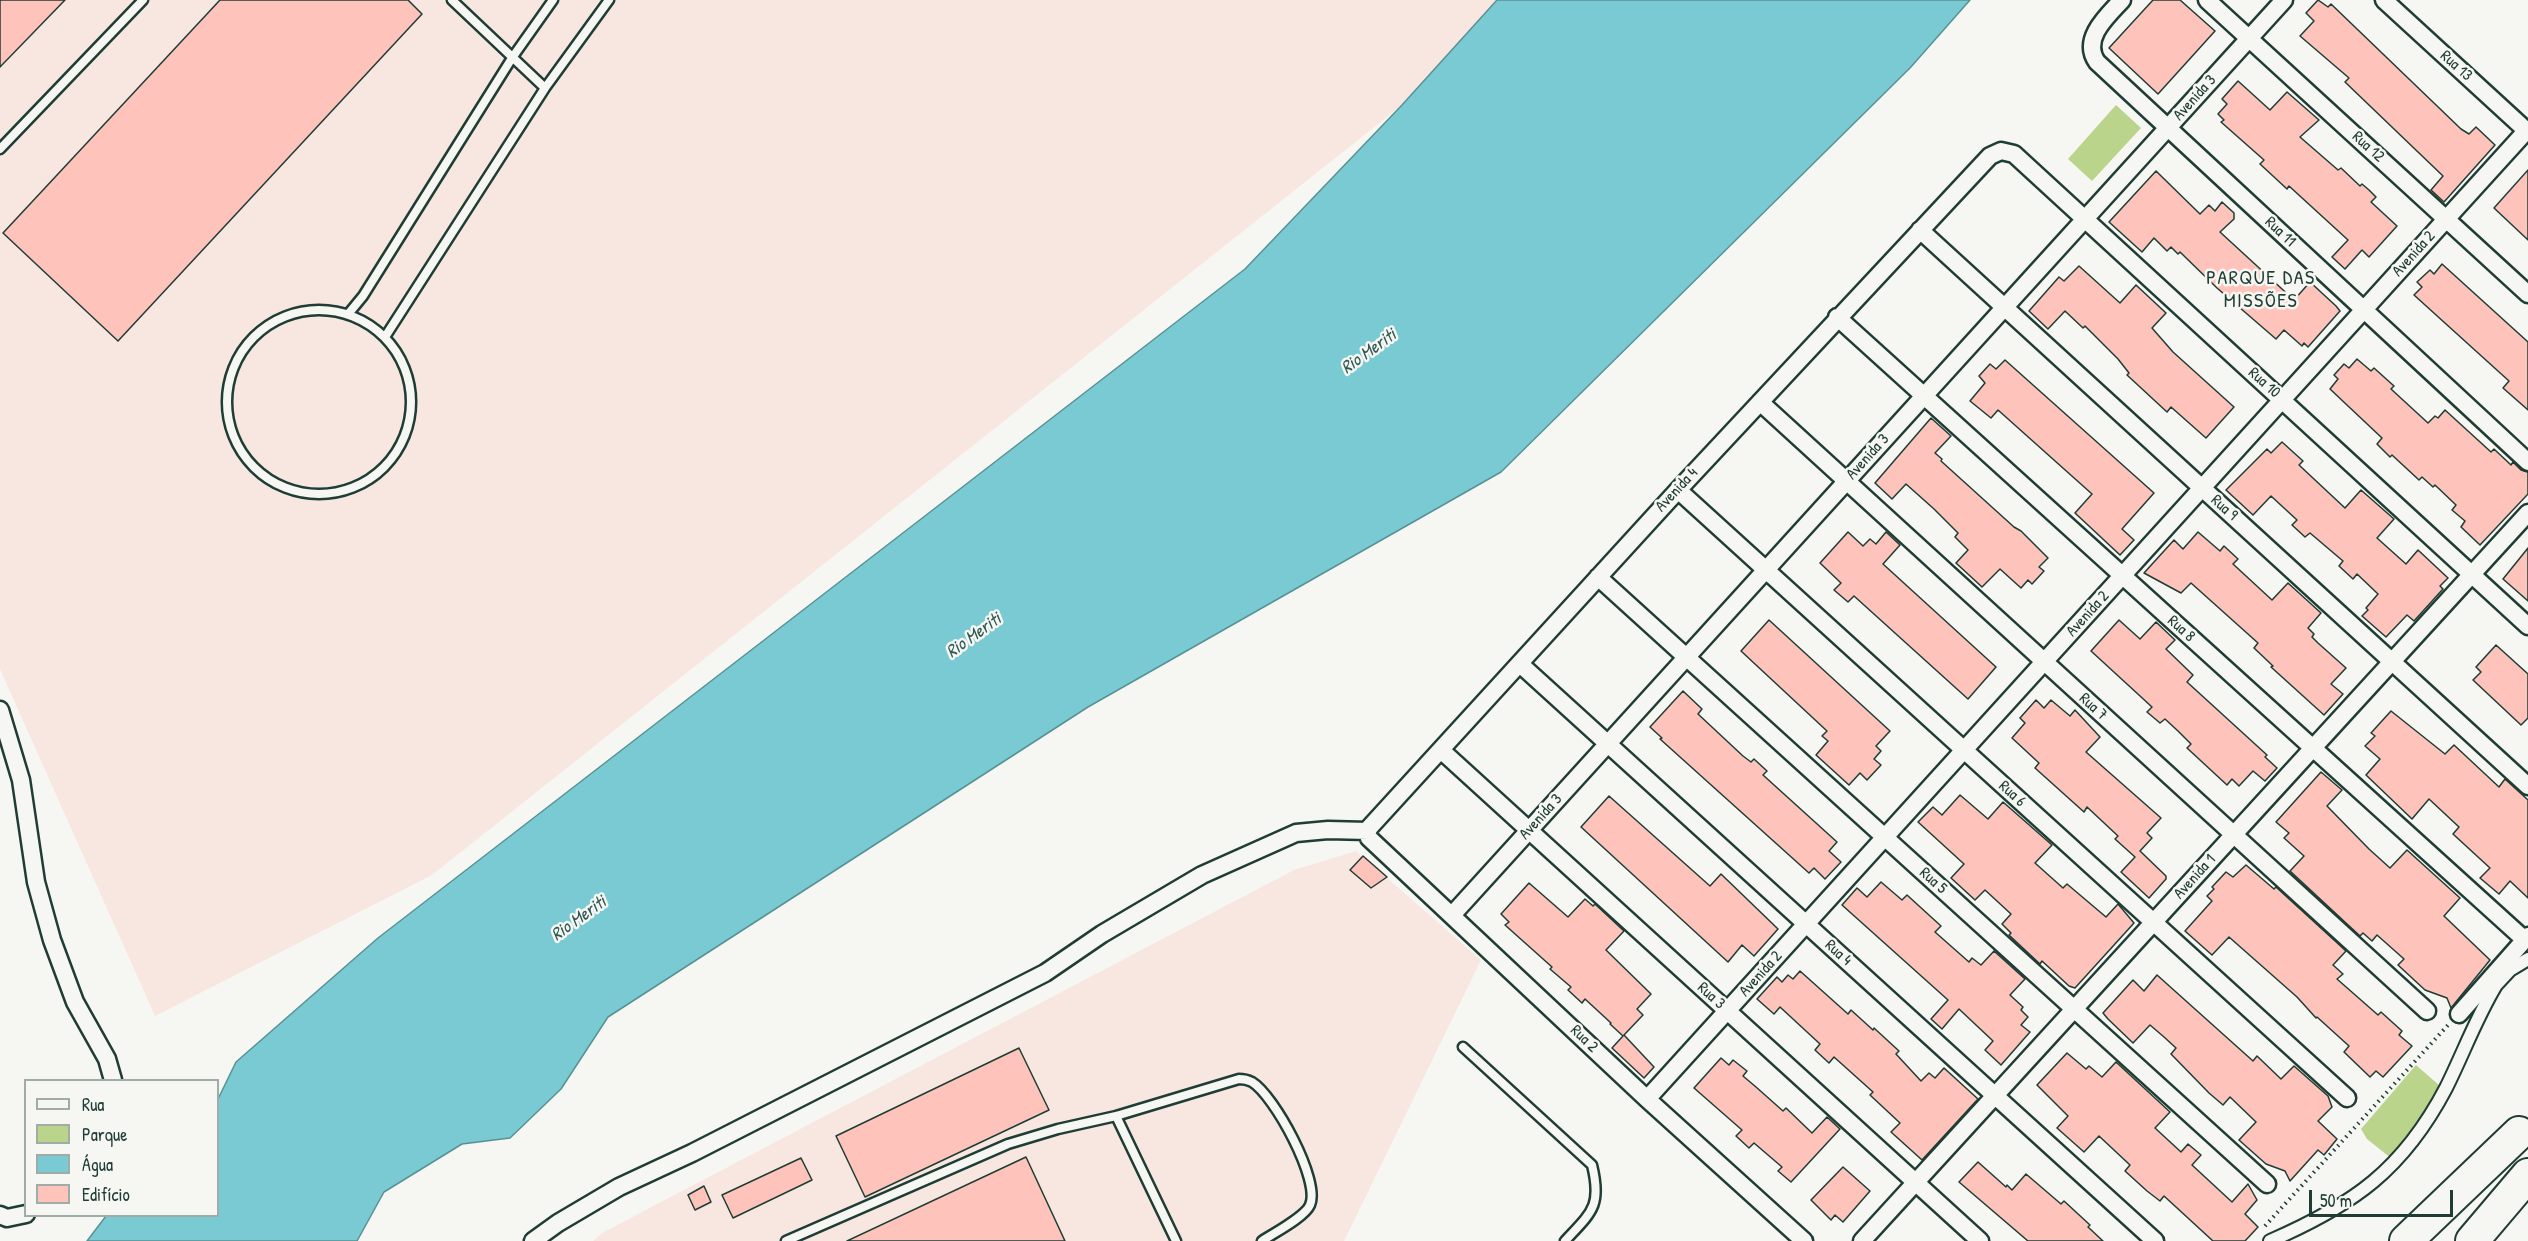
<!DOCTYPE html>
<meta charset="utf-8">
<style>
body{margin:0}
#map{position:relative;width:2528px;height:1241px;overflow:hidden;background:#f6f6f2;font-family:"Patrick Hand",sans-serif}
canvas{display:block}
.legend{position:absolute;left:24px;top:1079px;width:195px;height:138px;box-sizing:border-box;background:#f6f6f2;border:2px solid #a0aca6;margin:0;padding:8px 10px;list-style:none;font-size:18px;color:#1f3d34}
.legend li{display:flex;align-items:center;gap:12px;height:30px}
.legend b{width:30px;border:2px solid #a0aca6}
.scale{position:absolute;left:2309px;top:1190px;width:144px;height:27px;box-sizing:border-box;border:3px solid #1f3d34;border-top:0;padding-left:8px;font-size:18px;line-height:21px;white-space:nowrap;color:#1f3d34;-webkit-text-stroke:4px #f6f6f2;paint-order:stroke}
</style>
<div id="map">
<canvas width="2528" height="1241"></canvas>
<ul class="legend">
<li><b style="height:8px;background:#f6f6f2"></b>Rua</li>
<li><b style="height:16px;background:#bad48b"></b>Parque</li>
<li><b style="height:16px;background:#7acad4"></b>Água</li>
<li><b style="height:16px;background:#fec3ba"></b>Edifício</li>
</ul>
<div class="scale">50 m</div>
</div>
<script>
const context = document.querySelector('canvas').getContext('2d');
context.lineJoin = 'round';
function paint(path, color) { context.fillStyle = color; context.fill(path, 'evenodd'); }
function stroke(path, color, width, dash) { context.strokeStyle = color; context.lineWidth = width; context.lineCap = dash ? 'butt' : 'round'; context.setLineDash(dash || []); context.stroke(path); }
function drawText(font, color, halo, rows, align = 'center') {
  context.font = font + ' "Patrick Hand",sans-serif'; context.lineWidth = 5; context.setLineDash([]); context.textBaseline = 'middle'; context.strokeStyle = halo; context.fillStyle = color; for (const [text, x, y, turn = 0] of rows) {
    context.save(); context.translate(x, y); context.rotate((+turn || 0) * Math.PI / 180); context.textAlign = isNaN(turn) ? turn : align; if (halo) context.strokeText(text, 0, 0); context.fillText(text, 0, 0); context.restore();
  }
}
const built = new Path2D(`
 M0,0H1497L1402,105L432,875L155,1016L0,669Z
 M1356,851L1481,960L1344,1241H593L602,1233L1294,870Z`);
const green = new Path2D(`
 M2116,105L2141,128L2092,181L2068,159Z
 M2416,1065L2440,1086L2423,1119L2392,1159L2367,1139L2361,1129Z`);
const water = new Path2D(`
 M1497,0H1970L1910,68L1501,472L1088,707L608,1017L561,1089L510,1138L462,1144L384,1192L357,1241H87L106,1216H218V1099L236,1062L378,938L1245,269L1402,105Z`);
const building = new Path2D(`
 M0,0H65L0,67Z
 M220,0H408L422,14L118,341L3,233Z
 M2153,0H2180L2215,31L2158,94L2109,48Z
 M2318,0L2328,7L2331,4L2461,129L2469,134L2476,127L2495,145L2444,202L2431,190L2443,176L2345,82L2349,78L2300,36L2314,21L2306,13Z
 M2238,81L2270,110L2287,92L2319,120L2300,137L2338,170L2341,168L2360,186L2362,184L2369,190L2376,197L2371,202L2397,226L2369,257L2362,250L2345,269L2332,257L2348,240L2289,186L2287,189L2260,164L2264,160L2221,122L2224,120L2218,114L2227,104L2222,99Z
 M2528,170V240L2494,208Z
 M2156,171L2200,214L2209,205L2215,211L2222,202L2234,213V219L2220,232L2294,300L2310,282L2336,306L2340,311L2308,347L2304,343L2302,346L2284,330L2276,339L2217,288L2180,252L2178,254L2171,247L2167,251L2154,238L2142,252L2109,222Z
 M2442,264L2528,342V410L2503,388L2509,381L2414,295L2422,287L2417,282L2430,270L2434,274Z
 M2079,266L2120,303L2136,285L2166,313L2152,328L2173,352L2234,407L2206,438L2171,407L2167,412L2127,375L2129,373L2118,359L2085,326L2083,328L2065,311L2048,329L2029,311L2059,277L2064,281Z
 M2357,359L2371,371L2374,368L2394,386L2391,389L2428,423L2435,416L2438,418L2445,410L2491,452L2494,449L2511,465L2513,462L2521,470L2528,472V494L2480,545L2461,527L2465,521L2452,510L2456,505L2435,485L2433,487L2422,477L2419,480L2392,455L2390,457L2377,444L2382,438L2330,389L2338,379L2334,375L2344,364L2349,368Z
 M2005,360L2154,493L2122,529L2134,540L2120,555L2075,513L2092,494L1998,410L1991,418L1970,401L1985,383L1979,376L1990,364L1996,369Z
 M1931,418L1951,436L1935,453L1942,459L1941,461L2014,527L2021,531L2048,558L2039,567L2044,571L2032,584L2028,580L2021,588L2000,569L1982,587L1956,563L1968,550L1955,537L1958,533L1934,509L1906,484L1892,499L1875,483Z
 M2282,442L2303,461L2299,465L2345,508L2361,490L2394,519L2377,538L2406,564L2418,550L2448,578L2440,586L2443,589L2414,621L2407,615L2386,637L2362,616L2368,610L2366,608L2378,594L2357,574L2353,579L2339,566L2343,561L2310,533L2305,537L2292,525L2297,520L2271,496L2253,515L2226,490L2267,449L2271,453Z
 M1848,532L1863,546L1870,539L1876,544L1886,532L1900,545L1883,564L1996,667L1968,699L1854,596L1848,602L1834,590L1841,583L1820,563Z
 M2198,532L2220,551L2224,546L2238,559L2233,564L2272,600L2288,583L2321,613L2308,628L2314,634L2312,637L2318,643L2346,668L2331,684L2343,694L2324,715L2271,667L2273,666L2254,648L2258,643L2191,583L2181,593L2144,573L2174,540L2183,549Z
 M2528,548V601L2503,579Z
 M1769,620L1890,731L1876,746L1881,751L1874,759L1881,765L1867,780L1860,773L1849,785L1816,755L1828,741L1822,736L1827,731L1741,651Z
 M2119,620L2140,639L2156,622L2175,640L2166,649L2193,675L2187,682L2267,755L2265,757L2277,768L2265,781L2253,771L2239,786L2232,779L2227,785L2187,748L2191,744L2178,731L2165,719L2160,723L2147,712L2152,707L2091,651Z
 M2496,645L2528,674V718L2521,725L2473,680L2481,672L2476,667Z
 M1683,691L1702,709L1698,714L1743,756L1751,762L1754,759L1767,771L1763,775L1837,842L1829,851L1841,862L1825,879L1814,868L1809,873L1660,739L1662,738L1650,727Z
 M2036,700L2044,708L2051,700L2070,716L2075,710L2100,737L2086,752L2161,818L2147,833L2152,838L2140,851L2166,876V879L2149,898L2121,872L2135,857L2115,839L2118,836L2087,807L2084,812L2035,768L2039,763L2012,738L2025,723L2020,718Z
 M2391,711L2445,754L2454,745L2499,787L2505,779L2528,800V898L2510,881L2499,894L2480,878L2490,868L2453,834L2459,827L2429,799L2412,819L2366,775L2380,759L2365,746L2375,736L2371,733Z
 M2321,772L2342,790L2327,806L2369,849L2390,868L2407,850L2460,898L2444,916L2490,960L2451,1008L2447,998L2425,990L2398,965L2404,959L2377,935L2372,941L2363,933L2360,936L2290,871L2304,856L2284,838L2289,833L2276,822Z
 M1960,795L1988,819L2003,802L2052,845L2035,863L2063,888L2067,884L2106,917L2118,904L2134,923L2075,988L2069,986L2042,961L2040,964L2009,935L2011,933L2002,924L2011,914L1985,890L1975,900L1951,878L1964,864L1918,822L1933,807L1942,815Z
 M1609,796L1710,886L1721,874L1778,929L1754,956L1742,945L1728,962L1581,827Z
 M1363,856L1387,877L1371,888L1350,870Z
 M2246,865L2274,889L2276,887L2346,951L2333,965L2343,974L2337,979L2378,1015L2381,1012L2402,1031L2399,1035L2412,1046L2383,1077L2376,1071L2370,1077L2344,1052L2349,1046L2317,1017L2316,1018L2297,997L2229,937L2212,955L2185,931L2212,901L2207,896L2214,889L2212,887L2226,872L2233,877Z
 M1881,882L1902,900L1907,895L1941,926L1935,932L1969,962L1972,958L1981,965L1994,951L2025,979L2010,995L2023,1007L2021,1010L2028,1017L2021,1025L2030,1032L2001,1065L1985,1050L1993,1041L1959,1009L1942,1029L1931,1019L1948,1000L1842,905L1857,888L1867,897Z
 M1529,883L1568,917L1585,899L1593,906L1595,904L1624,931L1606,950L1651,994L1637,1009L1643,1015L1624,1035L1654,1067L1644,1078L1612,1048L1623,1036L1610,1024L1611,1023L1585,999L1582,1003L1568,990L1571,987L1550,969L1552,967L1505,925L1509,922L1501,914Z
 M1800,971L1848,1014L1851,1010L1873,1030L1874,1028L1899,1051L1896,1054L1921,1081L1929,1073L1935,1078L1944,1068L1978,1099L1922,1160L1891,1132L1900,1123L1870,1095L1873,1092L1834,1057L1829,1063L1815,1050L1820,1044L1780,1007L1774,1014L1757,999L1777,977L1782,982L1788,975L1793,979Z
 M2157,975L2253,1061L2257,1056L2281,1079L2294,1066L2328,1096L2332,1107L2318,1121L2337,1139L2324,1155L2318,1150L2290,1181L2285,1171L2266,1164L2239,1140L2256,1122L2230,1097L2223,1105L2209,1093L2171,1054L2176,1048L2164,1037L2150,1025L2133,1043L2108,1019L2103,1013L2133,980L2144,991Z
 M1019,1048L1049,1110L865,1197L836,1136Z
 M2067,1053L2086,1069L2089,1066L2102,1077L2116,1062L2170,1112L2155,1128L2181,1152L2188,1144L2201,1155L2192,1165L2232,1202L2248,1184L2257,1200L2245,1214L2258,1227L2245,1241H2213L2164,1196L2160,1201L2147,1191L2125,1171L2130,1165L2099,1136L2084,1152L2057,1128L2068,1116L2037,1085Z
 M1721,1058L1729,1065L1733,1060L1747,1071L1743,1076L1756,1087L1783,1111L1786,1108L1812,1133L1827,1117L1840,1129L1791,1182L1778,1171L1782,1167L1754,1143L1749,1148L1736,1136L1742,1130L1694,1088Z
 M1026,1157L1065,1241H847Z
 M801,1158L812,1180L733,1218L722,1195Z
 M1978,1162L2006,1187L2007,1185L2012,1190L2026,1174L2061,1204L2064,1201L2090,1225L2088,1227L2103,1241H2028L1959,1182Z
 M1843,1167L1870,1191L1843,1222L1835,1215L1831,1220L1811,1200Z
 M704,1186L711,1202L695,1210L688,1195Z`);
const path = new Path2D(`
 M2265,1226L2448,1025`);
const service = new Path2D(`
 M452,0L545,88
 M0,149L143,0
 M227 402a92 92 0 1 1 184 0a92 92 0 1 1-184 0Z
 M349,313L363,296L512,58L553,0
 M385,337L545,88L609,0
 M1463,1047L1592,1165C1602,1206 1592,1212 1565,1241
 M1116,1116L1176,1241
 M786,1241L1008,1144L1058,1129L1116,1116L1239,1079C1244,1079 1248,1080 1252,1082C1274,1095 1321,1181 1310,1205C1305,1217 1274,1233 1262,1241`);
const pedestrian = new Path2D(`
 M2270,1241C2353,1205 2403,1170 2446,1088C2463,1054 2476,1018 2496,985L2510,970L2528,959`);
const minor = new Path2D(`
 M2122,0C2107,16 2081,39 2097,62L2528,462
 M2207,0L2528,294
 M2384,0L2528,132
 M1920,230L2528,786
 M1837,317L2525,940
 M1760,402L2427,1011
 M1678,490L2347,1098
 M1598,577L2267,1184
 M1520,664L2155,1241
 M0,710L21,780L36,882L52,940L75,1002L107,1059L113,1080
 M1442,751L1980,1241
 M1453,914L2284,0
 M2459,1014L2528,936
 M1647,1099L2528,129
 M0,1215L7,1218L26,1214
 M533,1241L558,1223L619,1187L692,1153L1045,973L1102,934L1202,875L1296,833L1328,830L1368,831
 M1804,1241L1647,1099L1369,838L1367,833L1370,827L1678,490L1990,156L2001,151L2014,154L2528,626
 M1862,1241L2528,513`);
const motorway = new Path2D(`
 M2406,1241L2519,1133
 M2472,1241L2528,1175`);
const streetNames = [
 ["Rua 13",2456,66,42],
 ["Avenida 3",2195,98,-48],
 ["Rua 12",2368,147,42],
 ["Rua 11",2280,232,43],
 ["Avenida 2",2414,254,-48],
 ["Rua 10",2264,383,42],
 ["Avenida 3",1868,457,-48],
 ["Avenida 4",1677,490,-47],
 ["Rua 9",2224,508,42],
 ["Avenida 2",2088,614,-48],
 ["Rua 8",2181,629,42],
 ["Rua 7",2093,707,42],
 ["Rua 6",2012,794,42],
 ["Avenida 3",1541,817,-48],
 ["Avenida 1",2195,877,-48],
 ["Rua 5",1933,881,42],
 ["Rua 4",1838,953,42],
 ["Avenida 2",1761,974,-48],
 ["Rua 3",1711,996,42],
 ["Rua 2",1584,1039,44]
];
const waterNames = [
 ["Rio Meriti",1369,352,-36],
 ["Rio Meriti",974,636,-36],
 ["Rio Meriti",579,919,-36]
];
const quarterNames = [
 ["PARQUE DAS",2261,279],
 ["MISSÕES",2261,302]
];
paint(built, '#f8e7e1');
paint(green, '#bad48b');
paint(water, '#7acad4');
stroke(water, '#569294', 1.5);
paint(building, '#fec3ba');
stroke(building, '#1f3d34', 1.5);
stroke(service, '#1f3d34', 13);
stroke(pedestrian, '#1f3d34', 16);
stroke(minor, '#1f3d34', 21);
stroke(motorway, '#1f3d34', 36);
stroke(path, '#1f3d34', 4, [1.5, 4.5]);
stroke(service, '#f6f6f2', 8);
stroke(pedestrian, '#f6f6f2', 12);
stroke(minor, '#f6f6f2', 16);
stroke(motorway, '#f6f6f2', 32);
drawText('16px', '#1f3d34', '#f6f6f2', streetNames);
drawText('italic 18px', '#315954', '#f6f6f2', waterNames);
context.letterSpacing = '1.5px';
drawText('20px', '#1f3d34', '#f6f6f2', quarterNames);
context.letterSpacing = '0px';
</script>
